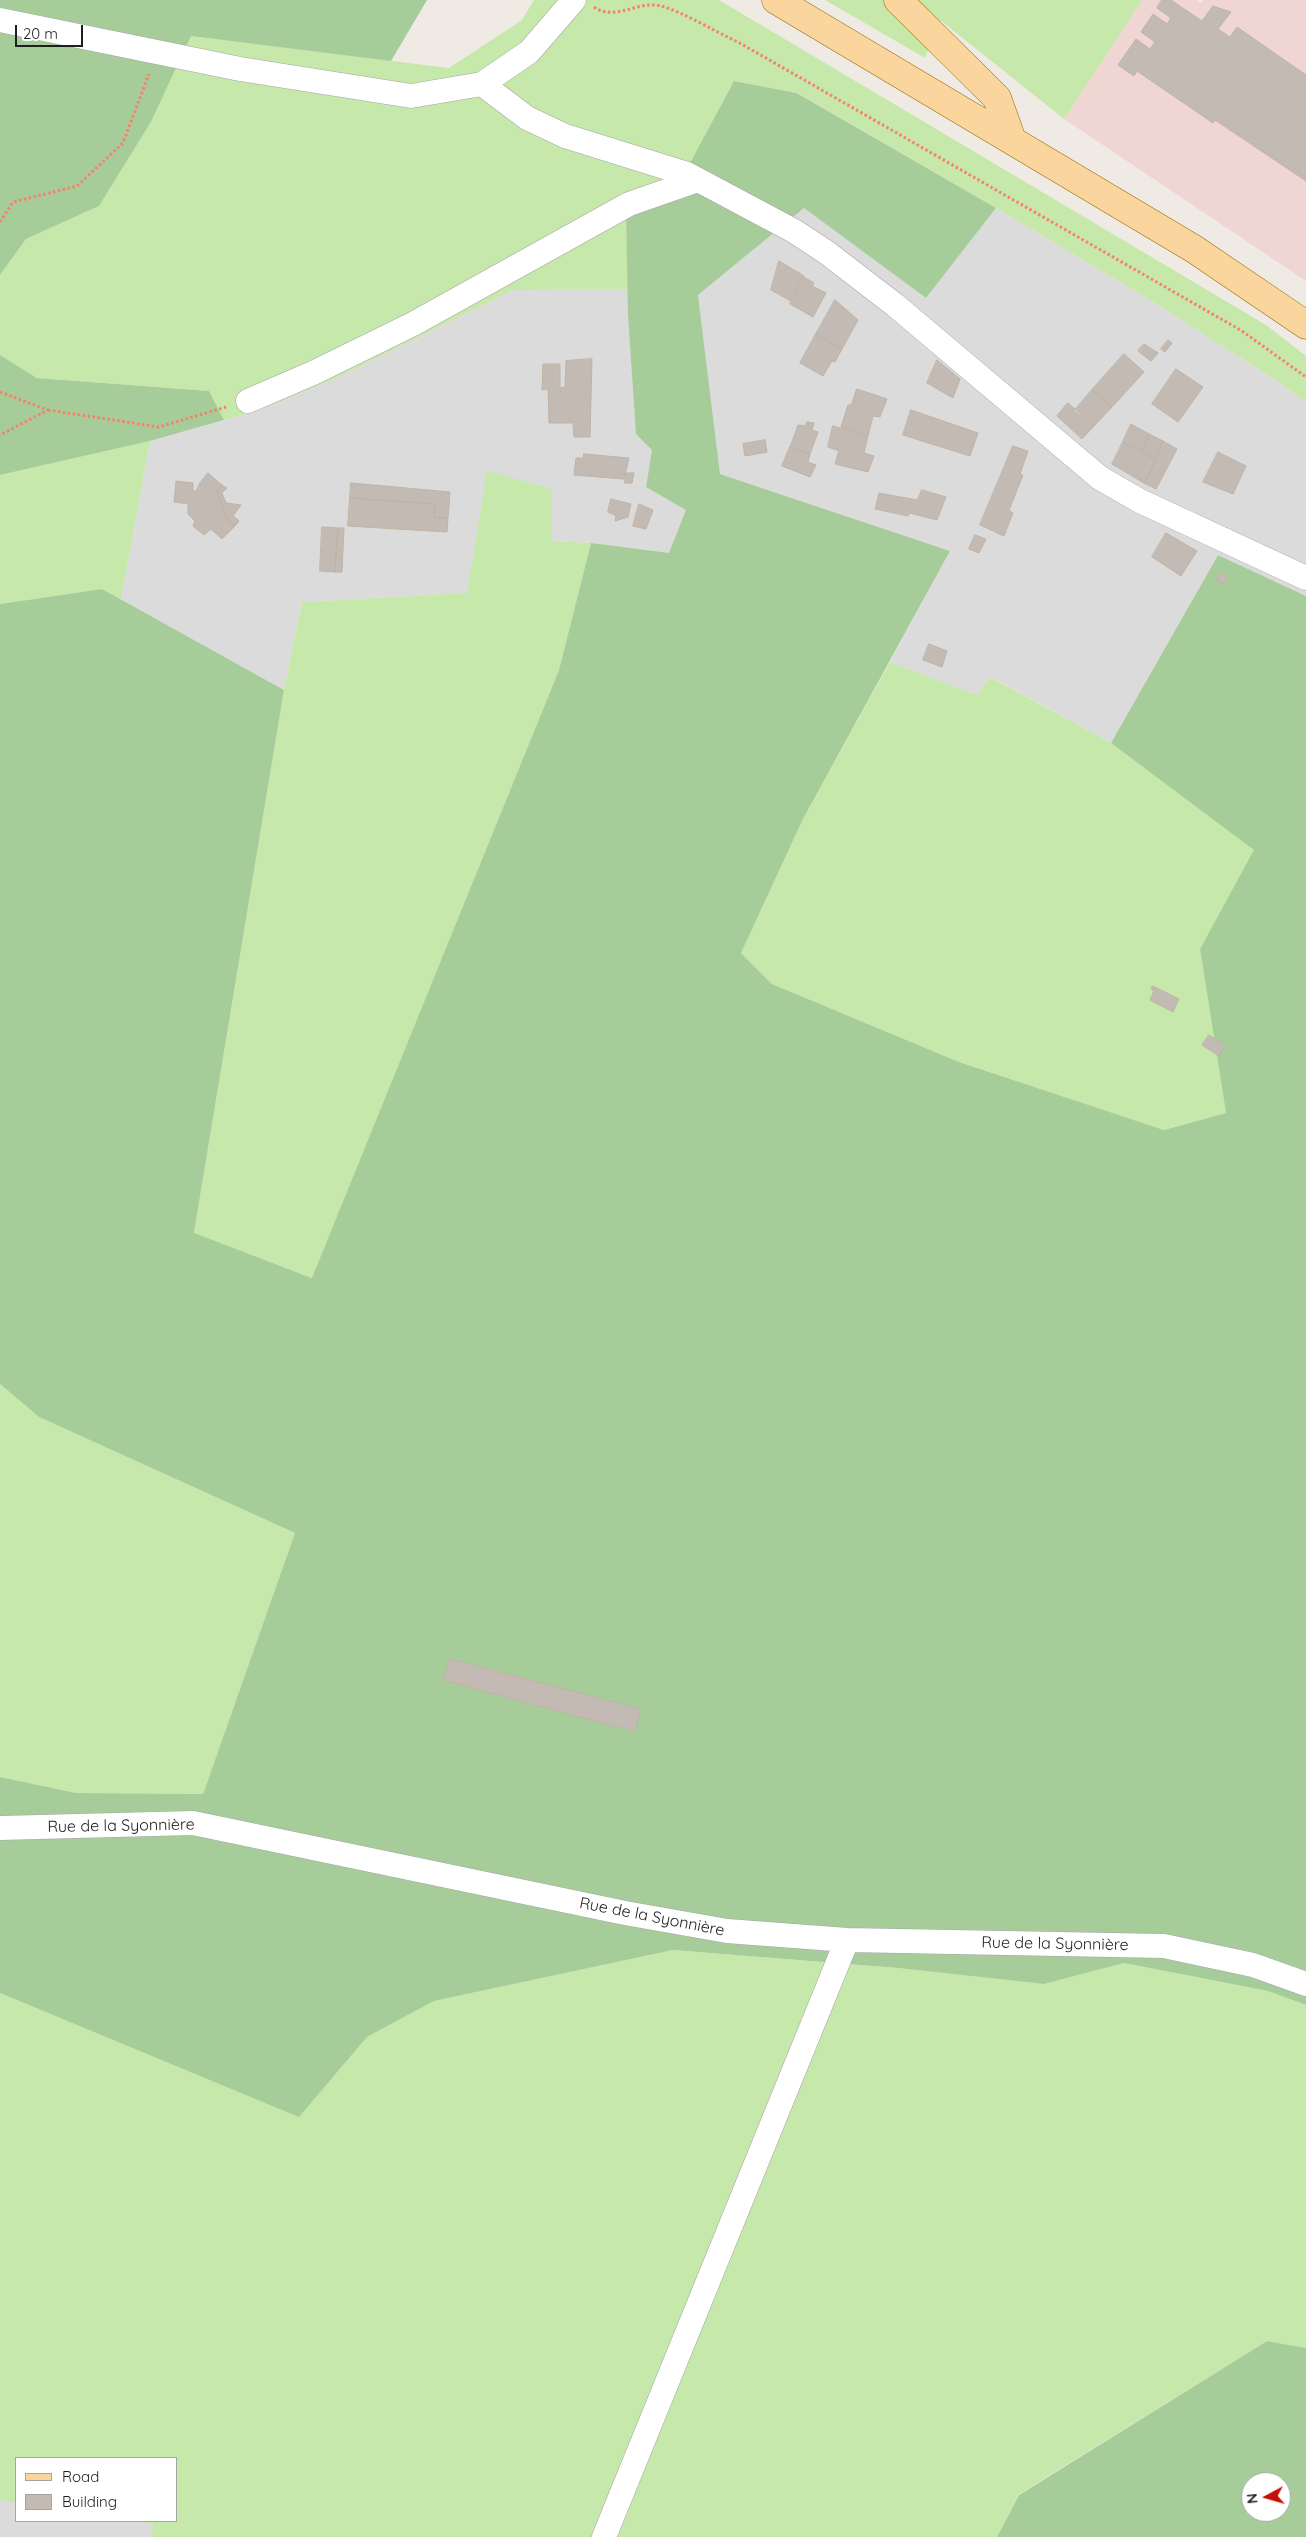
<!DOCTYPE html>
<meta charset="utf-8">
<style>
body{margin:0}
#map{position:relative;width:1306px;height:2537px;overflow:hidden;background:#efebe4;font-family:Quicksand,sans-serif}
canvas{display:block}
.legend{position:absolute;left:15px;top:2457px;width:162px;height:65px;box-sizing:border-box;background:#fff;border:1px solid #a5a5a5;margin:0;padding:6px 9px;list-style:none;font-size:15px;color:#1e1e1e}
.legend li{display:flex;align-items:center;gap:10px;height:25px}
.legend b{width:25px;border:1px solid #a5a5a5}
.north{position:absolute;left:1241px;top:2472px;width:50px;height:50px;box-sizing:border-box;background:#fff;border:1px solid #a5a5a5;border-radius:50%;rotate:264deg;font-size:14px;font-weight:700;line-height:20px;text-align:center;color:#1e1e1e}
.north::after{content:'';display:block;margin:auto;width:18px;height:22px;background:#c70d04;clip-path:polygon(50% 0,100% 100%,50% 72%,0 100%)}
.scale{position:absolute;left:15px;top:25px;width:68px;height:22px;box-sizing:border-box;border:2px solid #1e1e1e;border-top:0;padding-left:6px;font-size:15px;line-height:18px;white-space:nowrap;color:#1e1e1e;-webkit-text-stroke:4px #fff;paint-order:stroke}
</style>
<div id="map">
<canvas width="1306" height="2537"></canvas>
<ul class="legend">
<li><b style="height:6px;background:#fad69e"></b>Road</li>
<li><b style="height:14px;background:#c3bbb3"></b>Building</li>
</ul>
<div class="north">N</div>
<div class="scale">20 m</div>
</div>
<script>
const context = document.querySelector('canvas').getContext('2d');
context.lineJoin = 'round';
function paint(path, color) { context.fillStyle = color; context.fill(path, 'evenodd'); }
function stroke(path, color, width, dash) { context.strokeStyle = color; context.lineWidth = width; context.lineCap = dash ? 'butt' : 'round'; context.setLineDash(dash || []); context.stroke(path); }
function drawText(font, color, halo, rows, align = 'center') {
  context.font = font + ' Quicksand,sans-serif'; context.lineWidth = 4.5; context.setLineDash([]); context.textBaseline = 'middle'; context.strokeStyle = halo; context.fillStyle = color; for (const [text, x, y, turn = 0] of rows) {
    context.save(); context.translate(x, y); context.rotate((+turn || 0) * Math.PI / 180); context.textAlign = isNaN(turn) ? turn : align; if (halo) context.strokeText(text, 0, 0); context.fillText(text, 0, 0); context.restore();
  }
}
const residential = new Path2D(`
 M804,207L926,298L996,208L1152,301L1277,381L1306,402V596L1218,555L1111,743L991,677L977,695L890,662L950,551L720,474L698,295Z
 M628,289V315L652,450L646,487L687,510L669,554L591,543L552,541L467,593L302,602L284,690L121,600L150,441L257,411L335,379L513,290Z
 M0,2500L16,2503V2521H132L153,2524L151,2537H0Z`);
const commercial = new Path2D(`
 M1142,0H1197L1200,3L1204,0H1306V281L1064,119Z`);
const grass = new Path2D(`
 M534,0H719L1266,325L1306,356V402L1277,381L1152,301L996,208L798,93L734,81L691,161L626,212L628,289L513,290L335,379L257,411L224,420L209,391L37,378L0,355V275L26,239L99,206L151,122L191,36L449,68L522,20Z
 M825,0H1142L1064,119L940,20L925,58Z
 M150,441L121,600L102,589L0,604V475Z
 M487,471L552,489V541L591,543L559,670L313,1278L194,1234L284,690L302,602L467,593Z
 M890,662L977,695L990,677L1111,743L1255,850L1200,949L1226,1113L1164,1130L959,1062L772,984L741,953L803,819Z
 M0,1384L39,1417L295,1533L203,1794L76,1793L0,1777Z
 M673,1950L898,1968L1044,1984L1124,1963L1268,1991L1306,2005V2348L1267,2341L1019,2494L997,2537H151L153,2524L132,2521H176V2458H16V2503L0,2500V1993L299,2116L367,2037L434,2001Z`);
const forest = new Path2D(`
 M0,0H427L391,61L191,36L151,122L99,206L26,239L0,275Z
 M734,81L797,93L996,208L926,298L804,208L698,295L720,474L950,551L803,819L741,953L772,984L959,1062L1164,1130L1226,1113L1200,949L1254,850L1111,743L1218,555L1306,596V2005L1268,1991L1124,1963L1044,1984L898,1968L673,1950L434,2001L367,2037L299,2117L0,1993V1777L76,1793L203,1794L295,1533L39,1417L0,1384V604L102,589L284,690L194,1233L312,1278L559,670L591,543L669,553L686,510L646,487L652,450L636,434L628,315L626,212L691,161Z
 M0,355L37,378L209,391L224,420L150,441L0,475Z
 M1267,2341L1306,2348V2537H997L1019,2495ZM1251,2482H1281V2512H1251Z`);
const building = new Path2D(`
 M1162,0H1171L1202,21L1213,6L1231,12L1218,29L1230,37L1237,27L1306,75V181L1215,120L1213,123L1137,71L1134,76L1118,65L1136,39L1150,49L1155,42L1141,32L1153,14L1167,24L1171,18L1157,8Z
 M779,261L804,276L791,301L771,290Z
 M804,277L814,283L812,286L826,293L813,317L790,304Z
 M835,300L858,320L842,349L816,334Z
 M816,334L842,349L835,362L832,361L823,376L800,363Z
 M1168,340L1172,343L1165,352L1161,349Z
 M1144,344L1158,353L1151,361L1138,351Z
 M1124,354L1144,372L1112,407L1092,390Z
 M592,359L590,437H574L573,423H549L548,389L542,390L543,364H560V388L565,387L566,361Z
 M937,360L960,379L953,398L927,383Z
 M1176,369L1203,387L1178,422L1152,404Z
 M857,389L887,399L880,417L873,416L868,436L841,427L848,405H851Z
 M1092,390L1112,407L1094,426L1074,411Z
 M1068,403L1094,426L1082,439L1057,416Z
 M911,410L978,433L970,456L903,435Z
 M807,422L814,423L812,430L818,432L810,454L790,447L798,425L805,426Z
 M1131,424L1149,434L1142,452L1123,442Z
 M833,426L868,436L864,453L874,456L868,472L835,464L839,451L828,447Z
 M1149,434L1163,441L1155,460L1142,452Z
 M765,440L767,452L745,456L743,444Z
 M1163,441L1177,449L1156,489L1144,483L1156,460Z
 M1123,442L1156,460L1144,483L1112,464Z
 M1013,446L1028,451L1020,474L1023,475L1009,510L1013,513L1004,536L980,525Z
 M790,447L810,454L808,462L816,465L810,477L782,466Z
 M1218,452L1246,466L1233,494L1203,482Z
 M584,454L629,458L624,479L574,475L576,458H583Z
 M208,473L223,486L217,491L226,518L235,526L222,539L211,529L204,535L193,526L195,521L188,514V504L174,502L176,481L193,483V491H196L200,483Z
 M626,473H634L632,483H625Z
 M351,483L450,492L448,518H434L435,504L350,498Z
 M223,486L227,488L222,493L226,503L241,505L233,516L239,521L235,526L226,518L217,491Z
 M922,490L946,497L937,520L910,513L908,516L875,509L879,493L917,500Z
 M350,498L435,504L434,518H448L447,532L348,526Z
 M611,499L631,504L628,517L615,521L616,516L608,512Z
 M639,504L653,510L646,529L633,526Z
 M322,527L338,528L335,572L320,571Z
 M338,528H344L342,572H335Z
 M1166,533L1197,551L1181,576L1152,557Z
 M975,535L986,539L979,553L969,549Z
 M1220,572L1227,577L1223,584L1217,581Z
 M929,644L947,651L942,667L923,660Z
 M1153,986L1179,999L1173,1012L1150,1000L1154,991L1151,989Z
 M1209,1035L1225,1045L1219,1056L1202,1045Z
 M450,1659L641,1709L635,1732L443,1680Z`);
const path = new Path2D(`
 M594,7C615,22 638,0 661,6C683,12 716,32 738,42L1242,331L1306,377
 M0,222L13,202L77,186L123,143L149,74
 M0,392L48,410L0,435
 M48,410L159,427L226,407`);
const minor = new Path2D(`
 M0,20L240,69L411,96L482,84L529,52L574,0
 M482,84L527,118L565,136L687,174L794,231L826,252L895,305L1100,478L1140,501L1306,578
 M248,401L313,373L413,324L629,204L698,180
 M0,1828L193,1823L625,1913L727,1931L847,1940L1164,1946L1253,1965L1306,1984
 M604,2537L847,1940`);
const major = new Path2D(`
 M776,0L1194,249L1306,325
 M898,0L997,98L1012,140`);
const streetNames = [
 ["Rue de la Syonnière",121,1826,-1],
 ["Rue de la Syonnière",652,1917,11],
 ["Rue de la Syonnière",1055,1944,1]
];
paint(residential, '#dcdbdb');
paint(commercial, '#efd6d3');
paint(grass, '#c6e8aa');
paint(forest, '#a6cd99');
paint(building, '#c3bbb3');
stroke(building, '#c0b3a6', 1);
stroke(minor, '#a5a5a5', 25);
stroke(major, '#946b03', 29);
stroke(path, '#f7816d', 3, [2.5, 2.5]);
stroke(minor, '#fff', 24);
stroke(major, '#fad69e', 28);
drawText('16px', '#1e1e1e', '#fff', streetNames);
</script>
